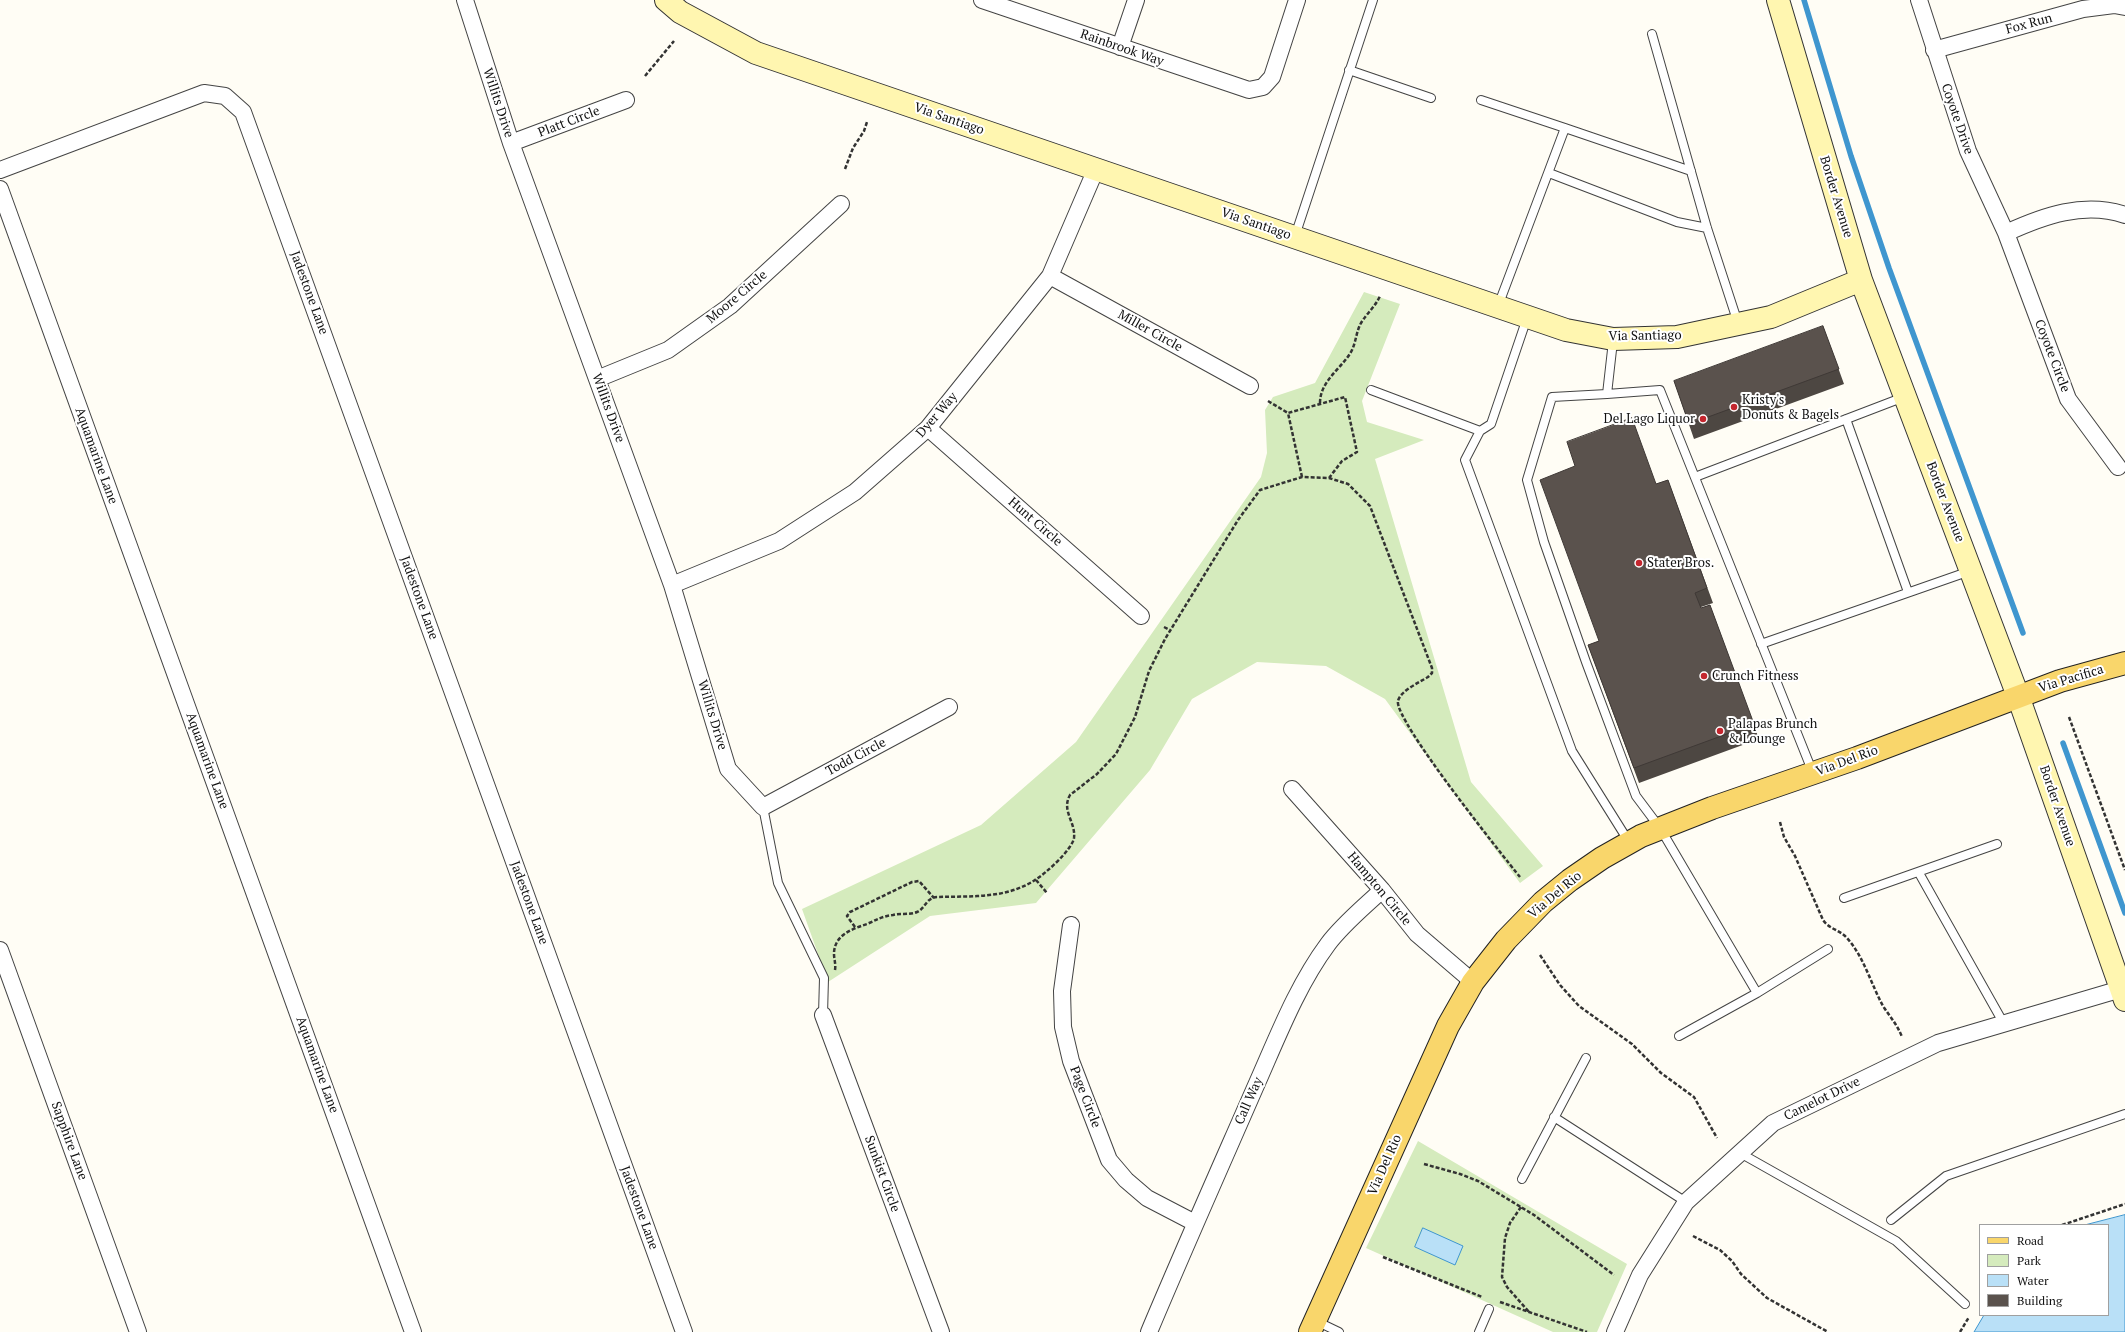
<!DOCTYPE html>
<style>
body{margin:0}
#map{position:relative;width:2125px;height:1332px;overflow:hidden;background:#fffdf5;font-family:"PT Serif",serif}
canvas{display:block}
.legend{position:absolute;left:1979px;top:1224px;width:130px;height:92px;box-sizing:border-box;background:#fff;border:1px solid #a0a0a0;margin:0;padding:5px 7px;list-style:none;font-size:12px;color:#111}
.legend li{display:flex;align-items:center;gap:8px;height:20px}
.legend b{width:20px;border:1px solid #a0a0a0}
</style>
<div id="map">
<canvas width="2125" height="1332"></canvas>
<ul class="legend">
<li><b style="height:5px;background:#f9d66b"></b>Road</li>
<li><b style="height:11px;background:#d5ebbd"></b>Park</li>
<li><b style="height:11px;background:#b9e0f7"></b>Water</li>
<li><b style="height:11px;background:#5a524d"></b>Building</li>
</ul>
</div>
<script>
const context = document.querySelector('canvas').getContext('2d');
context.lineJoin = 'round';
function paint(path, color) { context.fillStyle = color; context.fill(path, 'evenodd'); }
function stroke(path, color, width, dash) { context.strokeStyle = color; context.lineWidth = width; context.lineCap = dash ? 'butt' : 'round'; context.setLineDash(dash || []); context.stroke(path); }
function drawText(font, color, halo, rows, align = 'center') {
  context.font = font + ' "PT Serif",serif'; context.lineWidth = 4; context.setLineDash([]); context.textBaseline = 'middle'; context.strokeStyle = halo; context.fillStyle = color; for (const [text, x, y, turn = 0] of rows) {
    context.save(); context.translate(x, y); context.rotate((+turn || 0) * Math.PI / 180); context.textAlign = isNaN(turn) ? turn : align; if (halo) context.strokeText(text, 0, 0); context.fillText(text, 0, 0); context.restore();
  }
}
const green = new Path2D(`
 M1364,292L1400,304L1362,401L1367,422L1424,440L1375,459L1471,782L1543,866L1520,883L1385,699L1326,666L1257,662L1192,699L1150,770L1036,903L930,916L828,982L802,909L981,825L1076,742L1261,477L1267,453L1265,410L1273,397L1315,383Z
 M1418,1141L1627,1264L1597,1332H1553L1366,1248Z`);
const water = new Path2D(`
 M2125,1215V1332H1974L1984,1315H2108V1225H2085Z
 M1423,1228L1463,1246L1455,1265L1415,1247Z`);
const stream = new Path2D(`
 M1804,0L1851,156L1889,268L2023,633
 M2063,743L2125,913`);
const path = new Path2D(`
 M645,76L674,41
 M845,169L853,148L864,131L867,122
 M1268,401L1288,413
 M1320,403C1320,381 1341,369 1351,352C1356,343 1356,332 1361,323C1367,313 1375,307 1380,296
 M1302,477L1288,413L1345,397L1357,452L1342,461L1329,478
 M1164,627L1170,630
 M2069,717L2125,870
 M1780,822L1784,837L1795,856L1823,920C1829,929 1840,930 1847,938C1864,957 1871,984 1883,1006C1890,1017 1897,1024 1902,1037
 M1036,880L1047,893
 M855,927L847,916L850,912L912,882L919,881L934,898
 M1540,955L1560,985L1579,1006L1632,1044L1661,1073L1694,1097L1717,1138
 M835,970C836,964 834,959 834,954C834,935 852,929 867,924C876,920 883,916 893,915C900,913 910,915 917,912C926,908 926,897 938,897C970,896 1006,899 1035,880C1045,874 1072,850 1074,838C1076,822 1061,811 1070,795L1097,774L1116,754L1135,717L1149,671L1165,639L1238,520L1260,490L1302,477L1329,478L1348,484L1370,506L1432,668V673L1428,677C1420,682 1400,691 1398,701C1394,720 1503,856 1520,877
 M1424,1164L1460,1174L1478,1181L1534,1215L1614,1275
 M1521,1207L1510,1223L1505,1238L1502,1277L1507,1287L1529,1312
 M2062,1225L2125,1204
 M1693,1236L1720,1250L1732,1261L1741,1274L1767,1298L1828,1332
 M1383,1257L1482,1297
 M1500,1302L1587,1332
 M1960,1332L1969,1317`);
const lane = new Path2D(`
 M1652,34L1707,228L1738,323
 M1349,70L1431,98
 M1481,100L1565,128L1498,306
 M1565,128L1691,171
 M1549,173L1677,222L1707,228
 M1295,236L1373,0
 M1613,341L1607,394L1552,397L1527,480L1544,542L1586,662L1636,796L1660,828L1757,993
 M1371,390L1480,431L1465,460L1572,751L1629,842
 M1607,394L1660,390L1813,773
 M1846,419L1908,592
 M1480,431L1491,424L1527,318
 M1695,477L1904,397
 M1761,644L1970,571
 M763,807L778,883L824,978L823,1015
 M1919,873L2004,1024
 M1844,898L1997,844
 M1679,1036L1757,993L1828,949
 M1554,1117L1686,1202
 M1740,1153L1896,1241L1965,1304
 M1522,1179L1586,1058
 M1891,1220L1946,1176L2125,1114
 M1316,1321L1339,1332
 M1479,1332L1489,1309`);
const street = new Path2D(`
 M465,0L511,143L672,585L728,769L763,807L949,707
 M982,0L1249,90L1263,87L1272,77L1297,0
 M1919,0L1968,151L2006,233L2068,399L2118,467
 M1120,47L1136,0
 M1934,50L2083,9L2114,5L2125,7
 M511,143L626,100
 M0,170L204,93L225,96L243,112L684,1332
 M0,189L413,1332
 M2006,233C2043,216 2084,201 2125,215
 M1050,276L1250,386
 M597,379L668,350L730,306L841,204
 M928,428L1141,616
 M672,585L779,541L855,492L928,428L1050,276L1096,169
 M1292,789L1382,890L1417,934L1473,982
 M1071,925L1062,991L1063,1027L1071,1061L1109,1160L1126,1180L1147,1198L1195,1223
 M0,950L138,1332
 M823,1015L941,1332
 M1149,1332C1183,1251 1219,1170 1254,1090C1276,1041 1296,987 1328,944C1343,924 1363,908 1382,890
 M1615,1332L1640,1275L1686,1202L1773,1123L1938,1043L2121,989`);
const secondary = new Path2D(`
 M666,0L680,12L756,53L1566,330L1613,339L1677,337L1771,317L1861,280
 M1778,0L1861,280L2018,696L2125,1000`);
const primary = new Path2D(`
 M1310,1332L1448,1026L1473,982L1506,940L1543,902L1570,880L1602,858L1641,836L1712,808L1857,758L2060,681L2125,663`);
const wall = new Path2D(`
 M1823,326L1844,384L1694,439L1674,381Z
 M1668,480L1713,603L1701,607V608L1710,605L1759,739L1639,783L1588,645L1599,641L1656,484Z`);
const building = new Path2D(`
 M1823,326L1839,369L1689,424L1674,381Z
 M1632,418L1656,484L1668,480L1707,588L1695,593L1701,608L1710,605L1754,724L1634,768L1588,645L1599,641L1540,480L1575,466L1567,442Z`);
const markers = [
 [1734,407,4,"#c4262e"],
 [1703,419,4,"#c4262e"],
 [1639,563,4,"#c4262e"],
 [1704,676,4,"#c4262e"],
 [1720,731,4,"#c4262e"]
];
const streetNames = [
 ["Fox Run",2029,24,-15],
 ["Rainbrook Way",1122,48,19],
 ["Willits Drive",498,103,72],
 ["Via Santiago",949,119,19],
 ["Coyote Drive",1957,119,71],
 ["Platt Circle",569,122,-21],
 ["Border Avenue",1836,197,73],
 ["Via Santiago",1256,224,19],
 ["Jadestone Lane",309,293,70],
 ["Moore Circle",737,297,-40],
 ["Miller Circle",1150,331,29],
 ["Via Santiago",1645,336,-1],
 ["Coyote Circle",2052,356,69],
 ["Willits Drive",608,408,70],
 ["Dyer Way",937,415,-49],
 ["Aquamarine Lane",96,456,70],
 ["Border Avenue",1945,502,69],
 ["Hunt Circle",1035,522,41],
 ["Jadestone Lane",419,598,70],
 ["Via Pacifica",2071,679,-17],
 ["Willits Drive",712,715,73],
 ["Todd Circle",856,757,-28],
 ["Aquamarine Lane",207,761,70],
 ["Via Del Rio",1847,761,-20],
 ["Border Avenue",2057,806,71],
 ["Hampton Circle",1379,889,50],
 ["Via Del Rio",1555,895,-40],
 ["Jadestone Lane",529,903,70],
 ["Aquamarine Lane",317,1065,70],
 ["Page Circle",1085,1097,69],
 ["Camelot Drive",1822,1099,-26],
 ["Call Way",1249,1101,-66],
 ["Sapphire Lane",69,1141,70],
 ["Via Del Rio",1385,1165,-66],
 ["Sunkist Circle",882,1174,70],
 ["Jadestone Lane",639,1208,70]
];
const poiNames = [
 ["Kristy's",1742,400],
 ["Donuts & Bagels",1742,415],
 ["Del Lago Liquor",1695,419,"right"],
 ["Stater Bros.",1647,563],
 ["Crunch Fitness",1712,676],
 ["Palapas Brunch",1728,724],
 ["& Lounge",1728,739]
];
paint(green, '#d5ebbd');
paint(water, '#b9e0f7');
stroke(water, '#3f96cf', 1);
stroke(stream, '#3f96cf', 5.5);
stroke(lane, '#444', 10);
stroke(street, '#444', 18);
stroke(secondary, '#333', 24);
stroke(primary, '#222', 24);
stroke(path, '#333', 2.5, [4, 2]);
stroke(lane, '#fff', 8);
stroke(street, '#fff', 16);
stroke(secondary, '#fff6b0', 22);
stroke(primary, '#f9d66b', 22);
paint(wall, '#4d4742');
paint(building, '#5a524d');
stroke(building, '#3f3936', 1);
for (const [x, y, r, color] of markers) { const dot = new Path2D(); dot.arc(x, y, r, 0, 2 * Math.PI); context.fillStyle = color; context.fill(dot); stroke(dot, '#fff', 1.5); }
drawText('13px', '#111', '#fff', streetNames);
drawText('13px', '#111', '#fff', poiNames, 'left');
</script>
